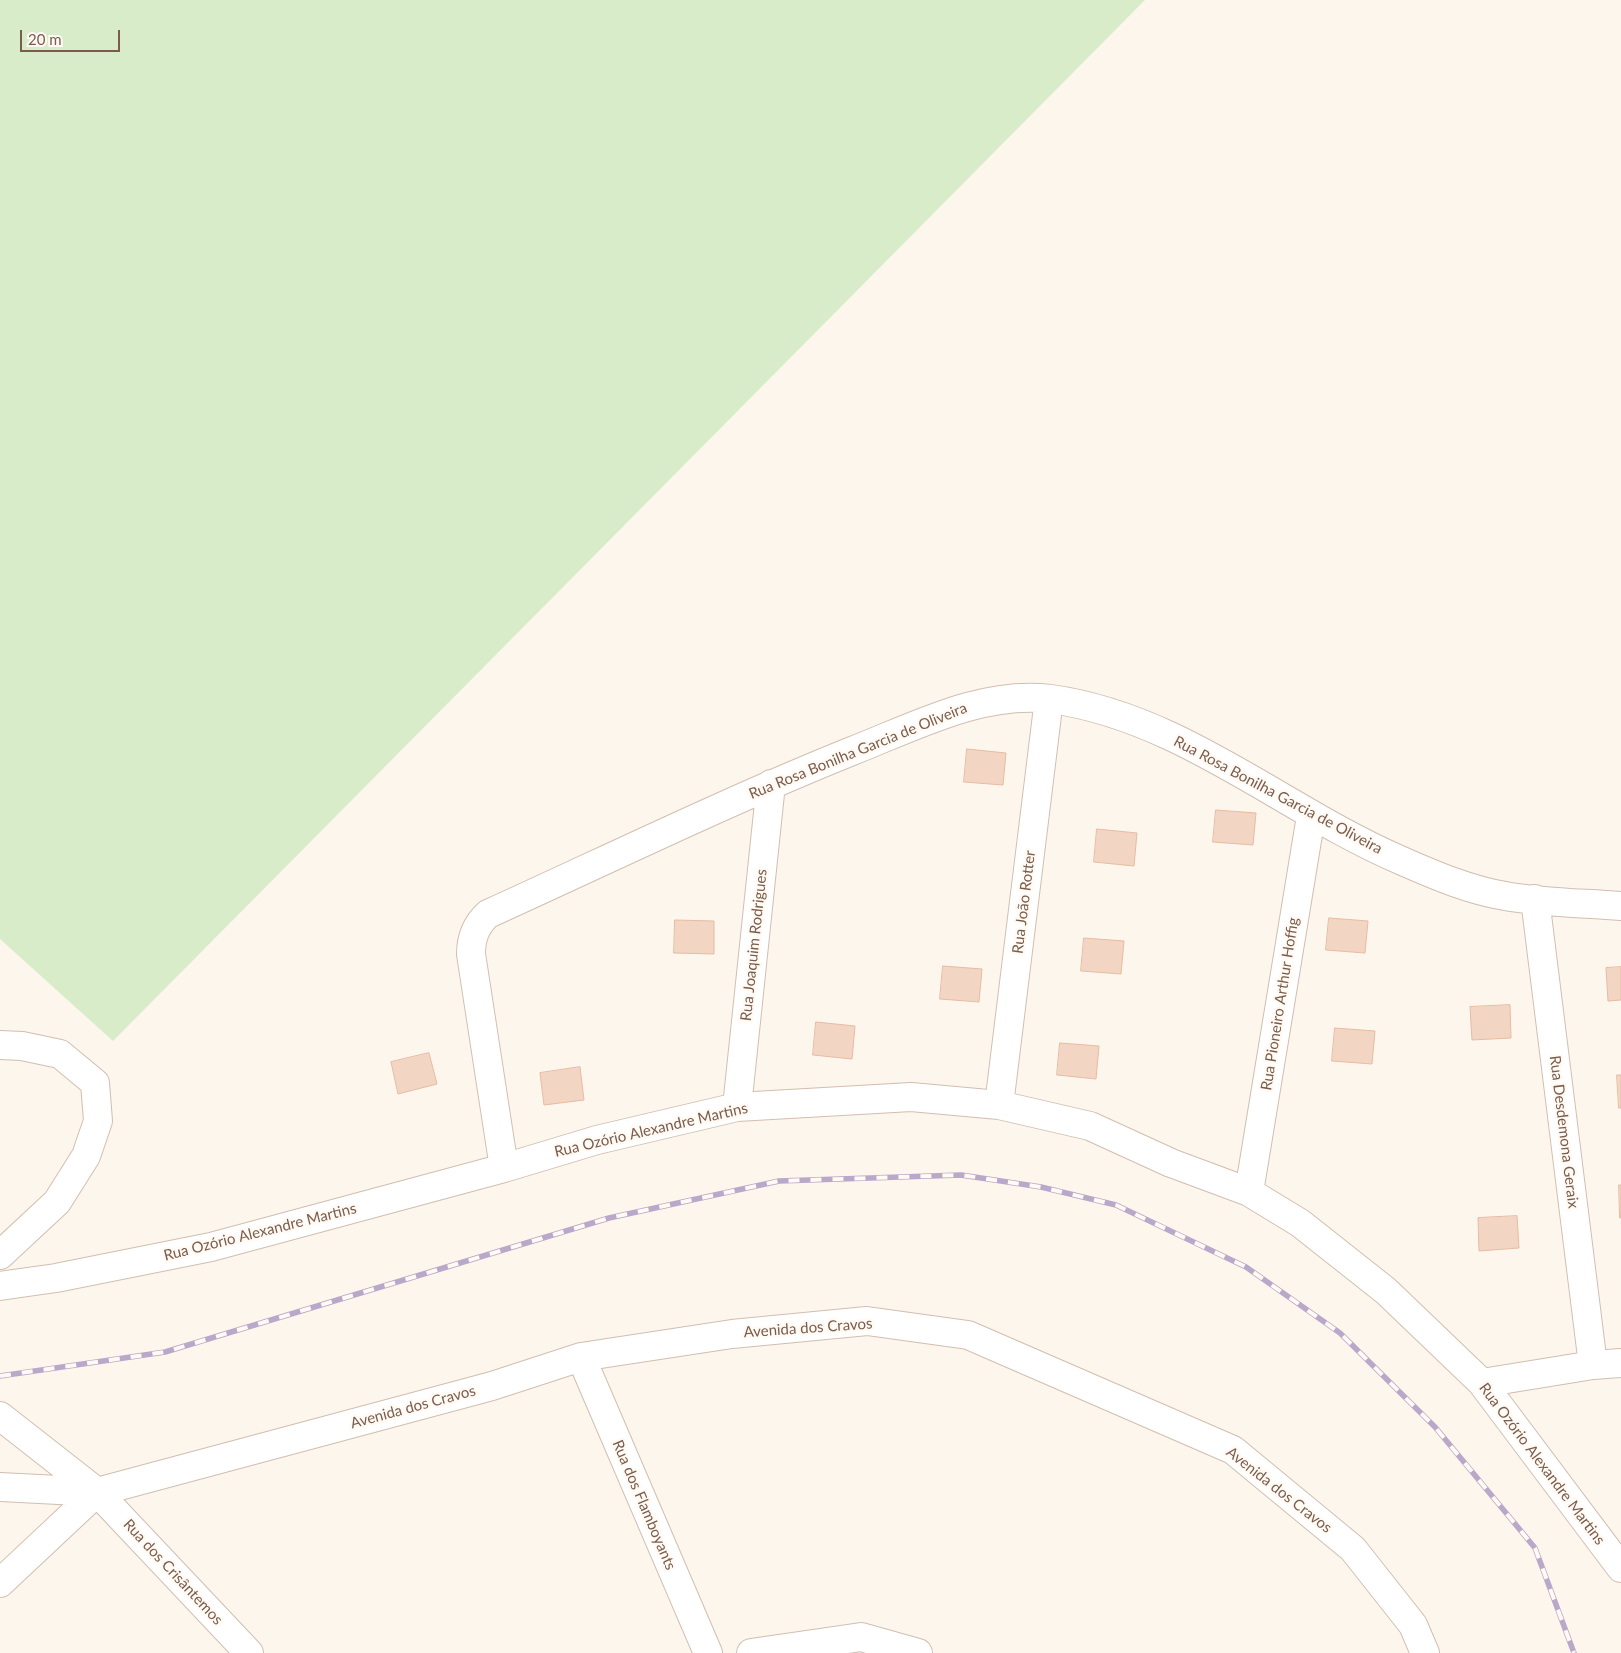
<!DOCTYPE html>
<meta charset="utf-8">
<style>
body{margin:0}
#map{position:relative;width:1621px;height:1653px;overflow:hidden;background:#fdf6ec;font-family:Lato,sans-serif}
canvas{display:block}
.scale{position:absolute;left:20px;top:30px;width:100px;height:22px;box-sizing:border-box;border:2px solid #7a5c4d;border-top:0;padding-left:6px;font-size:15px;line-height:18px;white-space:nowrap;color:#7a5c4d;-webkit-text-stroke:4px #fffaf3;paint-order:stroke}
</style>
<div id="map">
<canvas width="1621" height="1653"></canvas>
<div class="scale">20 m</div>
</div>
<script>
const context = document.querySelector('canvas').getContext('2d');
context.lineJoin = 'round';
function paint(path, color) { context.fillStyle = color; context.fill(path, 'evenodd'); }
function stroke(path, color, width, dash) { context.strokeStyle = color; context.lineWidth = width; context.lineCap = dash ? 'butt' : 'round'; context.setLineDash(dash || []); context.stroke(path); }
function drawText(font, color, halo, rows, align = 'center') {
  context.font = font + ' Lato,sans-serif'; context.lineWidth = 5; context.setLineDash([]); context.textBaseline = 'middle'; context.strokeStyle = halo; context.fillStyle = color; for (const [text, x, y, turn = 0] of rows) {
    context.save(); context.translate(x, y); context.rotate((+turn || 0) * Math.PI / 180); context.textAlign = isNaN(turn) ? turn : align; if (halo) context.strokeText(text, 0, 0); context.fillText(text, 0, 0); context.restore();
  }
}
const green = new Path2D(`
 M0,0H1145L113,1041L0,939Z`);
const building = new Path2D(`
 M967,749L1006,753L1003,785L964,782Z
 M1216,810L1256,813L1253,845L1213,842Z
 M1097,829L1137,833L1134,866L1094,862Z
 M1329,918L1368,921L1365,953L1326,950Z
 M675,920L714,921V954L674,953Z
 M1084,938L1124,941L1121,974L1081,971Z
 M943,966L982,969L979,1002L940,999Z
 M1621,967V1000L1608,1001L1606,968Z
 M1510,1005L1511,1038L1472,1040L1470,1007Z
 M816,1022L855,1026L852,1059L813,1055Z
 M1335,1028L1375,1031L1372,1064L1332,1061Z
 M1060,1043L1099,1046L1096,1079L1057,1075Z
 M429,1053L437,1084L398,1094L391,1062Z
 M580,1067L584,1100L544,1105L540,1073Z
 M1617,1075H1621V1108H1619Z
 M1619,1185H1621V1218H1620Z
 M1517,1216L1519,1248L1479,1251L1478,1218Z`);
const street = new Path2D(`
 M1535,899L1593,1365
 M0,1045L22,1046L60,1054L95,1083L98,1121L86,1156L57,1202L0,1255
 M999,1105L1049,699
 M737,1107L771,784
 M504,1168L471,954C471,937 476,925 488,914C609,859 728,801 852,751C914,727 982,690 1051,699C1181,717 1284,810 1400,860C1434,875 1469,890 1505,896C1543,903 1583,903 1621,906
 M1249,1192L1311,816
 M0,1286L56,1278L211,1247L504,1168L597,1140L737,1107L911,1097L999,1105L1090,1126L1171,1163L1249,1192L1300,1223L1386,1291L1482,1383L1621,1568
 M581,1357L708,1653
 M1482,1383L1593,1365L1621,1363
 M0,1416L97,1492L249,1653
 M0,1487L97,1492L492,1386L581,1357L732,1334L867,1321L968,1335L1233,1450L1353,1549L1413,1625L1425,1653
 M0,1583L97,1492
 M751,1653L861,1637L918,1653`);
const rail = new Path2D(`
 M0,1376L165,1352L609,1218L779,1181L961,1175L1041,1187L1116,1205L1246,1267L1340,1333L1435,1427L1535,1548L1574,1653`);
const streetNames = [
 ["Rua Rosa Bonilha Garcia de Oliveira",858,751,-22],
 ["Rua Rosa Bonilha Garcia de Oliveira",1278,795,28],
 ["Rua João Rotter",1024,902,-83],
 ["Rua Joaquim Rodrigues",754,945,-84],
 ["Rua Pioneiro Arthur Hoffig",1280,1004,-81],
 ["Rua Ozório Alexandre Martins",651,1130,-13],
 ["Rua Desdemona Geraix",1564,1132,83],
 ["Rua Ozório Alexandre Martins",260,1232,-14],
 ["Avenida dos Cravos",808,1328,-4],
 ["Avenida dos Cravos",413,1407,-15],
 ["Rua Ozório Alexandre Martins",1542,1464,53],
 ["Avenida dos Cravos",1279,1490,38],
 ["Rua dos Flamboyants",644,1505,67],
 ["Rua dos Crisântemos",173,1572,47]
];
paint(green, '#d8ecc9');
paint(building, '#f3d5c3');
stroke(building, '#e6bba3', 1);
stroke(street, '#d1beb0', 30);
stroke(street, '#fff', 28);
stroke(rail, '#b9a8c9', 5.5);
stroke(rail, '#fffaf3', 4, [11]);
drawText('15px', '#7a5c4d', '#fffaf3', streetNames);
</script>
